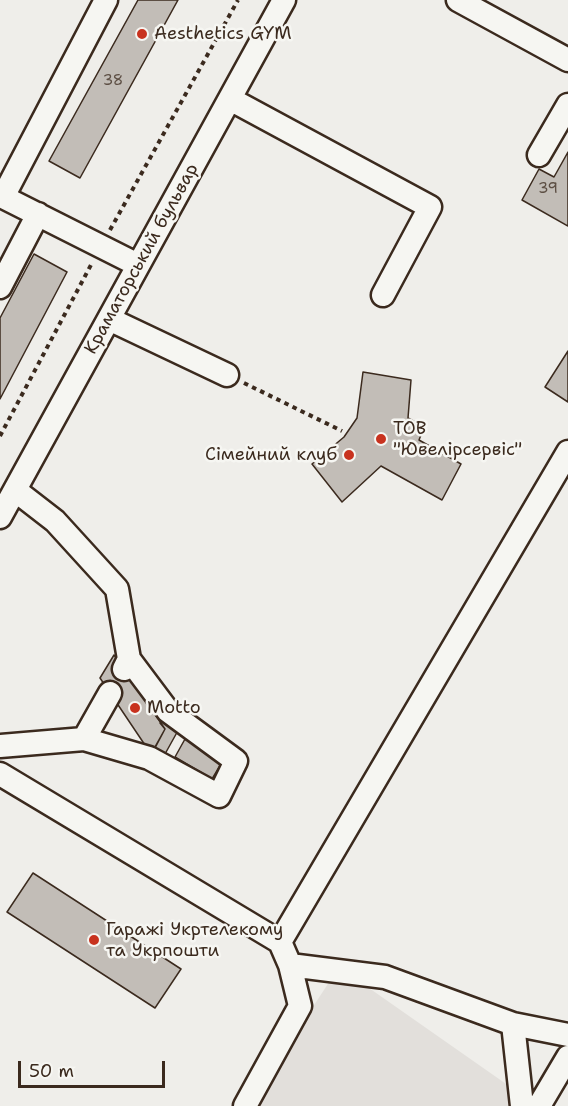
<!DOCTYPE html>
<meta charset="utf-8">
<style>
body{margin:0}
#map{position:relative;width:568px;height:1106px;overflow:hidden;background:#efeeea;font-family:"Shantell Sans",sans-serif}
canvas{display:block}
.scale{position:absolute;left:18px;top:1061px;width:147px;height:27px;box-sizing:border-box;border:3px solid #3b2a1e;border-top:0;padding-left:8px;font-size:18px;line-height:21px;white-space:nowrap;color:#3b2a1e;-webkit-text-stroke:4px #f6f6f2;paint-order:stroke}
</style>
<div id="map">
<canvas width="568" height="1106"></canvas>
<div class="scale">50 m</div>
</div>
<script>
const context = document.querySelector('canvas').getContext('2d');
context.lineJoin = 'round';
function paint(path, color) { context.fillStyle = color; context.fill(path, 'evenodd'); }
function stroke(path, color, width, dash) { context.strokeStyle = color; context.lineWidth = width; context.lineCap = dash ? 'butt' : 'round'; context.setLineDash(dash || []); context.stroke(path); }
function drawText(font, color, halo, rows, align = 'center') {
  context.font = font + ' "Shantell Sans",sans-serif'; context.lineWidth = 5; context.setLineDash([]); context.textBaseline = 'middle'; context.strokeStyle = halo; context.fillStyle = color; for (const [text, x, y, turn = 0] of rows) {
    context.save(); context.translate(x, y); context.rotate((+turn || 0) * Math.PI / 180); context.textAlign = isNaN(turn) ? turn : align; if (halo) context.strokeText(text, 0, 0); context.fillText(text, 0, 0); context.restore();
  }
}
const built = new Path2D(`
 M339,967L529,1100L525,1106H248Z`);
const building = new Path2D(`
 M138,0H178L80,178L49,161Z
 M568,152V226L522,200L539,169L554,177Z
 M34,254L67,272L0,399V318Z
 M568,351V402L545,387Z
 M363,372L411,380L408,418L424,427L419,440L461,464L442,500L381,466L342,502L312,464L344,437L357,418Z
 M114,655L165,729L151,754L100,678Z
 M163,718L180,727L165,754L155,748L165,729L160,723Z
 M185,739L223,761L212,779L175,757Z
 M33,873L181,969L155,1008L7,912Z`);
const path = new Path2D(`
 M110,230L238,0
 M244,383L342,431
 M0,436L92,263`);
const minor = new Path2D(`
 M106,0L3,197L138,265
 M458,0L568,60
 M230,99L430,207L383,295
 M539,155L568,105
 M0,287L38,214
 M109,319L227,375
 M15,490L55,521L117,589L129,659L124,669
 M0,517L284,0
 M84,739L149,758L219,796L236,761L168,711L129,659
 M0,746L84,739L110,693
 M0,774L280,942L290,965L300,1006L245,1106
 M280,942L568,452
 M290,965L385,977L513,1024L522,1106
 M513,1024L568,1035
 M539,1106L568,1057`);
const markers = [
 [142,34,6,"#c8321e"],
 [381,439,6,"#c8321e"],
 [349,455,6,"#c8321e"],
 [135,708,6,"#c8321e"],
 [94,940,6,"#c8321e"]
];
const numberNames = [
 ["38",113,81],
 ["39",548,189]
];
const poiNames = [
 ["Aesthetics GYM",154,34],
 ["ТОВ",393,429],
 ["\"Ювелірсервіс\"",393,450],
 ["Сімейний клуб",337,455,"right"],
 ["Motto",147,708],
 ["Гаражі Укртелекому",106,930],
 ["та Укрпошти",106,951]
];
const streetNames = [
 ["Краматорський бульвар",142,259,-61]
];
paint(built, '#e2dfdb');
paint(building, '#c2bdb7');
stroke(building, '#3b2a1e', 1.5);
stroke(minor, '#3b2a1e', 27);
stroke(path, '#3b2a1e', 4, [4.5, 4.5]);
stroke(minor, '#f6f6f2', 22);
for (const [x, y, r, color] of markers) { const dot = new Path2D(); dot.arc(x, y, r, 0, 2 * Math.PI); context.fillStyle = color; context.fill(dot); stroke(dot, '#f6f6f2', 2); }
drawText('15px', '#5d4f44', null, numberNames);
drawText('18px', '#3b2a1e', '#f6f6f2', poiNames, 'left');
drawText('18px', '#3b2a1e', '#f6f6f2', streetNames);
</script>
